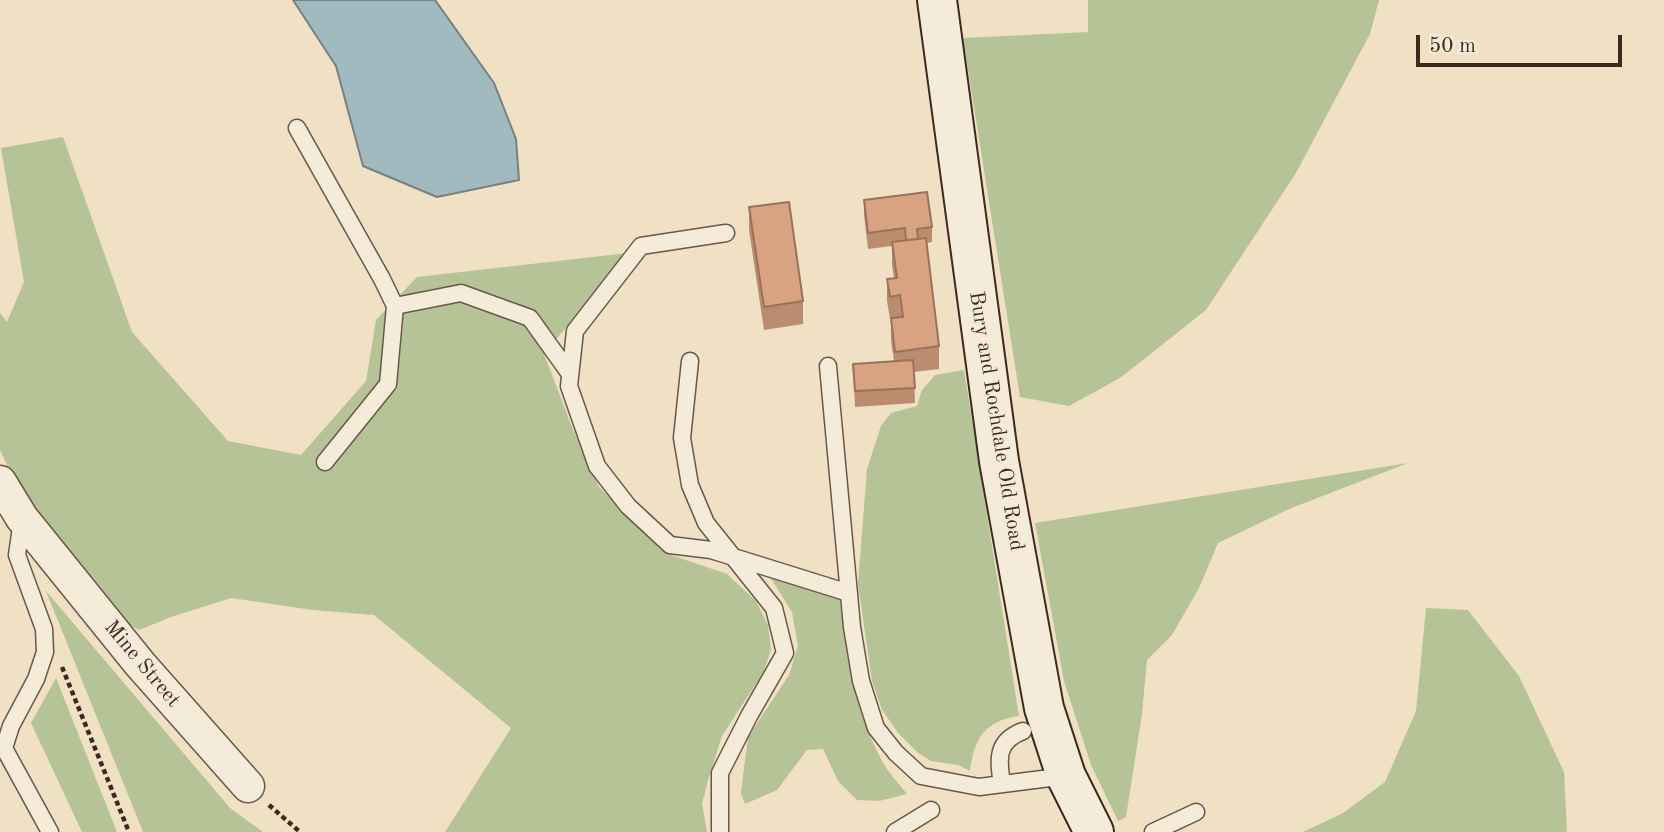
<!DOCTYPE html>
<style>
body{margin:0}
#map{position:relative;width:1664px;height:832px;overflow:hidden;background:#f0e0c4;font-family:"Old Standard TT",serif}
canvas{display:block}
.scale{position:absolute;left:1416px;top:35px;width:206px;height:32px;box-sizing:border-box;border:4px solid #3e2921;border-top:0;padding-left:9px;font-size:21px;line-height:24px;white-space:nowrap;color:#3e2921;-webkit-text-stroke:5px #f5ebd9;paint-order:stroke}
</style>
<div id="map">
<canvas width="1664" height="832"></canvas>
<div class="scale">50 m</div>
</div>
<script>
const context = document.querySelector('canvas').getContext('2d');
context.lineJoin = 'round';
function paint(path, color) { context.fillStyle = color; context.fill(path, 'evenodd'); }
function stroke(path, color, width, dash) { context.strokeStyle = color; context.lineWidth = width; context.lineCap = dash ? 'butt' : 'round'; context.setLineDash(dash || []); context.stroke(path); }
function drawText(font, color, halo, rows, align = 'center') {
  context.font = font + ' "Old Standard TT",serif'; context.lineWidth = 6; context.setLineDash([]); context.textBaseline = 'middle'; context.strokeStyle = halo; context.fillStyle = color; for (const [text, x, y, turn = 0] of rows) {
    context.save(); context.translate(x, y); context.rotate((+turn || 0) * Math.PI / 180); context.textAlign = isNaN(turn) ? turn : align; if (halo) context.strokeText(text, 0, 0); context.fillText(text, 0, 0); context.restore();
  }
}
const green = new Path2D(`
 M1088,0H1379L1370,34L1296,173L1206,310L1120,378L1069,406L1020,397L963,38L1088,32Z
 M63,137L132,332L228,441L301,455L366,381L376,320L417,277L628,253L544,354L572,427L599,487L671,555L727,574L756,601L768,625L771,650L763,673L722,736L709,777L702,804L707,832H445L511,728L374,615L313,610L231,598L171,617L139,630L116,617L23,499L0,450V313L7,322L24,282L1,148Z
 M964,370L1019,716C985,721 974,738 970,771L958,765L931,761L917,752L899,734L882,710L872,681L858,584L867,469L881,426L891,413L917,406L922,390L935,375Z
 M1408,463L1289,509L1218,543L1199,588L1172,635L1147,660L1142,714L1126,817L1118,821L1091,765L1064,681L1035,523Z
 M770,577L840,595C844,651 854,708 881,759C887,771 898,783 907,794L879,801L857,800L838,781L823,749L807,750L777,790L745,804L741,793L748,737L789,675L798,646L792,612Z
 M46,591L230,808L263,832H143Z
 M1426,608L1468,610L1519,676L1564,772L1567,832H1303L1343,813L1385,782L1416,711Z
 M56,678L117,832H82L31,723Z`);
const water = new Path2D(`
 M293,0H435L494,83L516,139L519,180L437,197L363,166L336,66Z`);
const path = new Path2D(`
 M62,667L129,832
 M269,805L300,832`);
const service = new Path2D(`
 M297,128L382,279L395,306L388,384L325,462
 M726,233L641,246L575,331L569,386L597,466L628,506L670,545L711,550L849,593
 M395,306L461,293L530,318L570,374
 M690,361L682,438L690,485L706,523L774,608L785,653L749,716L720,773V832
 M828,366L852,627L861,681L876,728L896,753L921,776L979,787L1066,776
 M22,520L17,555L44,629L45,652L36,679L11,726L4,748L50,832
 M1002,784C998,759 996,741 1023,731
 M895,832L931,810
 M1153,832L1196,812`);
const minor = new Path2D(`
 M0,482L22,518L140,664L248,786`);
const secondary = new Path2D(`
 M937,0L999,461L1044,708L1066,776L1094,832`);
const wall = new Path2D(`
 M864,200L932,227V242L927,243L939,346V369L914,372L915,403L855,407L853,364L894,361L891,341V319H890L887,301V279L894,278L892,265V246L868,249L864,215Z
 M749,207L803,301V324L764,330L749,230Z`);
const building = new Path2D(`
 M927,192L932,227L917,229L918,239L906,240L905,228L868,233L864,200Z
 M789,202L803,301L764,307L749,207Z
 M926,238L939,346L895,352L891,318L903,317L900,295L890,297L887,279L897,278L892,242Z
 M913,360L915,388L855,391L853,364Z`);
const streetNames = [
 ["Bury and Rochdale Old Road",996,421,81],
 ["Mine Street",142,664,50]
];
paint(green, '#b6c396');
paint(water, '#a0babf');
stroke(water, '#798080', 2);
stroke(service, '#6a574a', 19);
stroke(minor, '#6a574a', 35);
stroke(secondary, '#3e2921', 42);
stroke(path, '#3e2921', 4.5, [5, 3.5]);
stroke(service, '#f5ebd9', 16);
stroke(minor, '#f5ebd9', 32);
stroke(secondary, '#f5ebd9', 38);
paint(wall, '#bb8c70');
paint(building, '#d9a382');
stroke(building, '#98725b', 2);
drawText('21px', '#3e2921', '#f5ebd9', streetNames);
</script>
